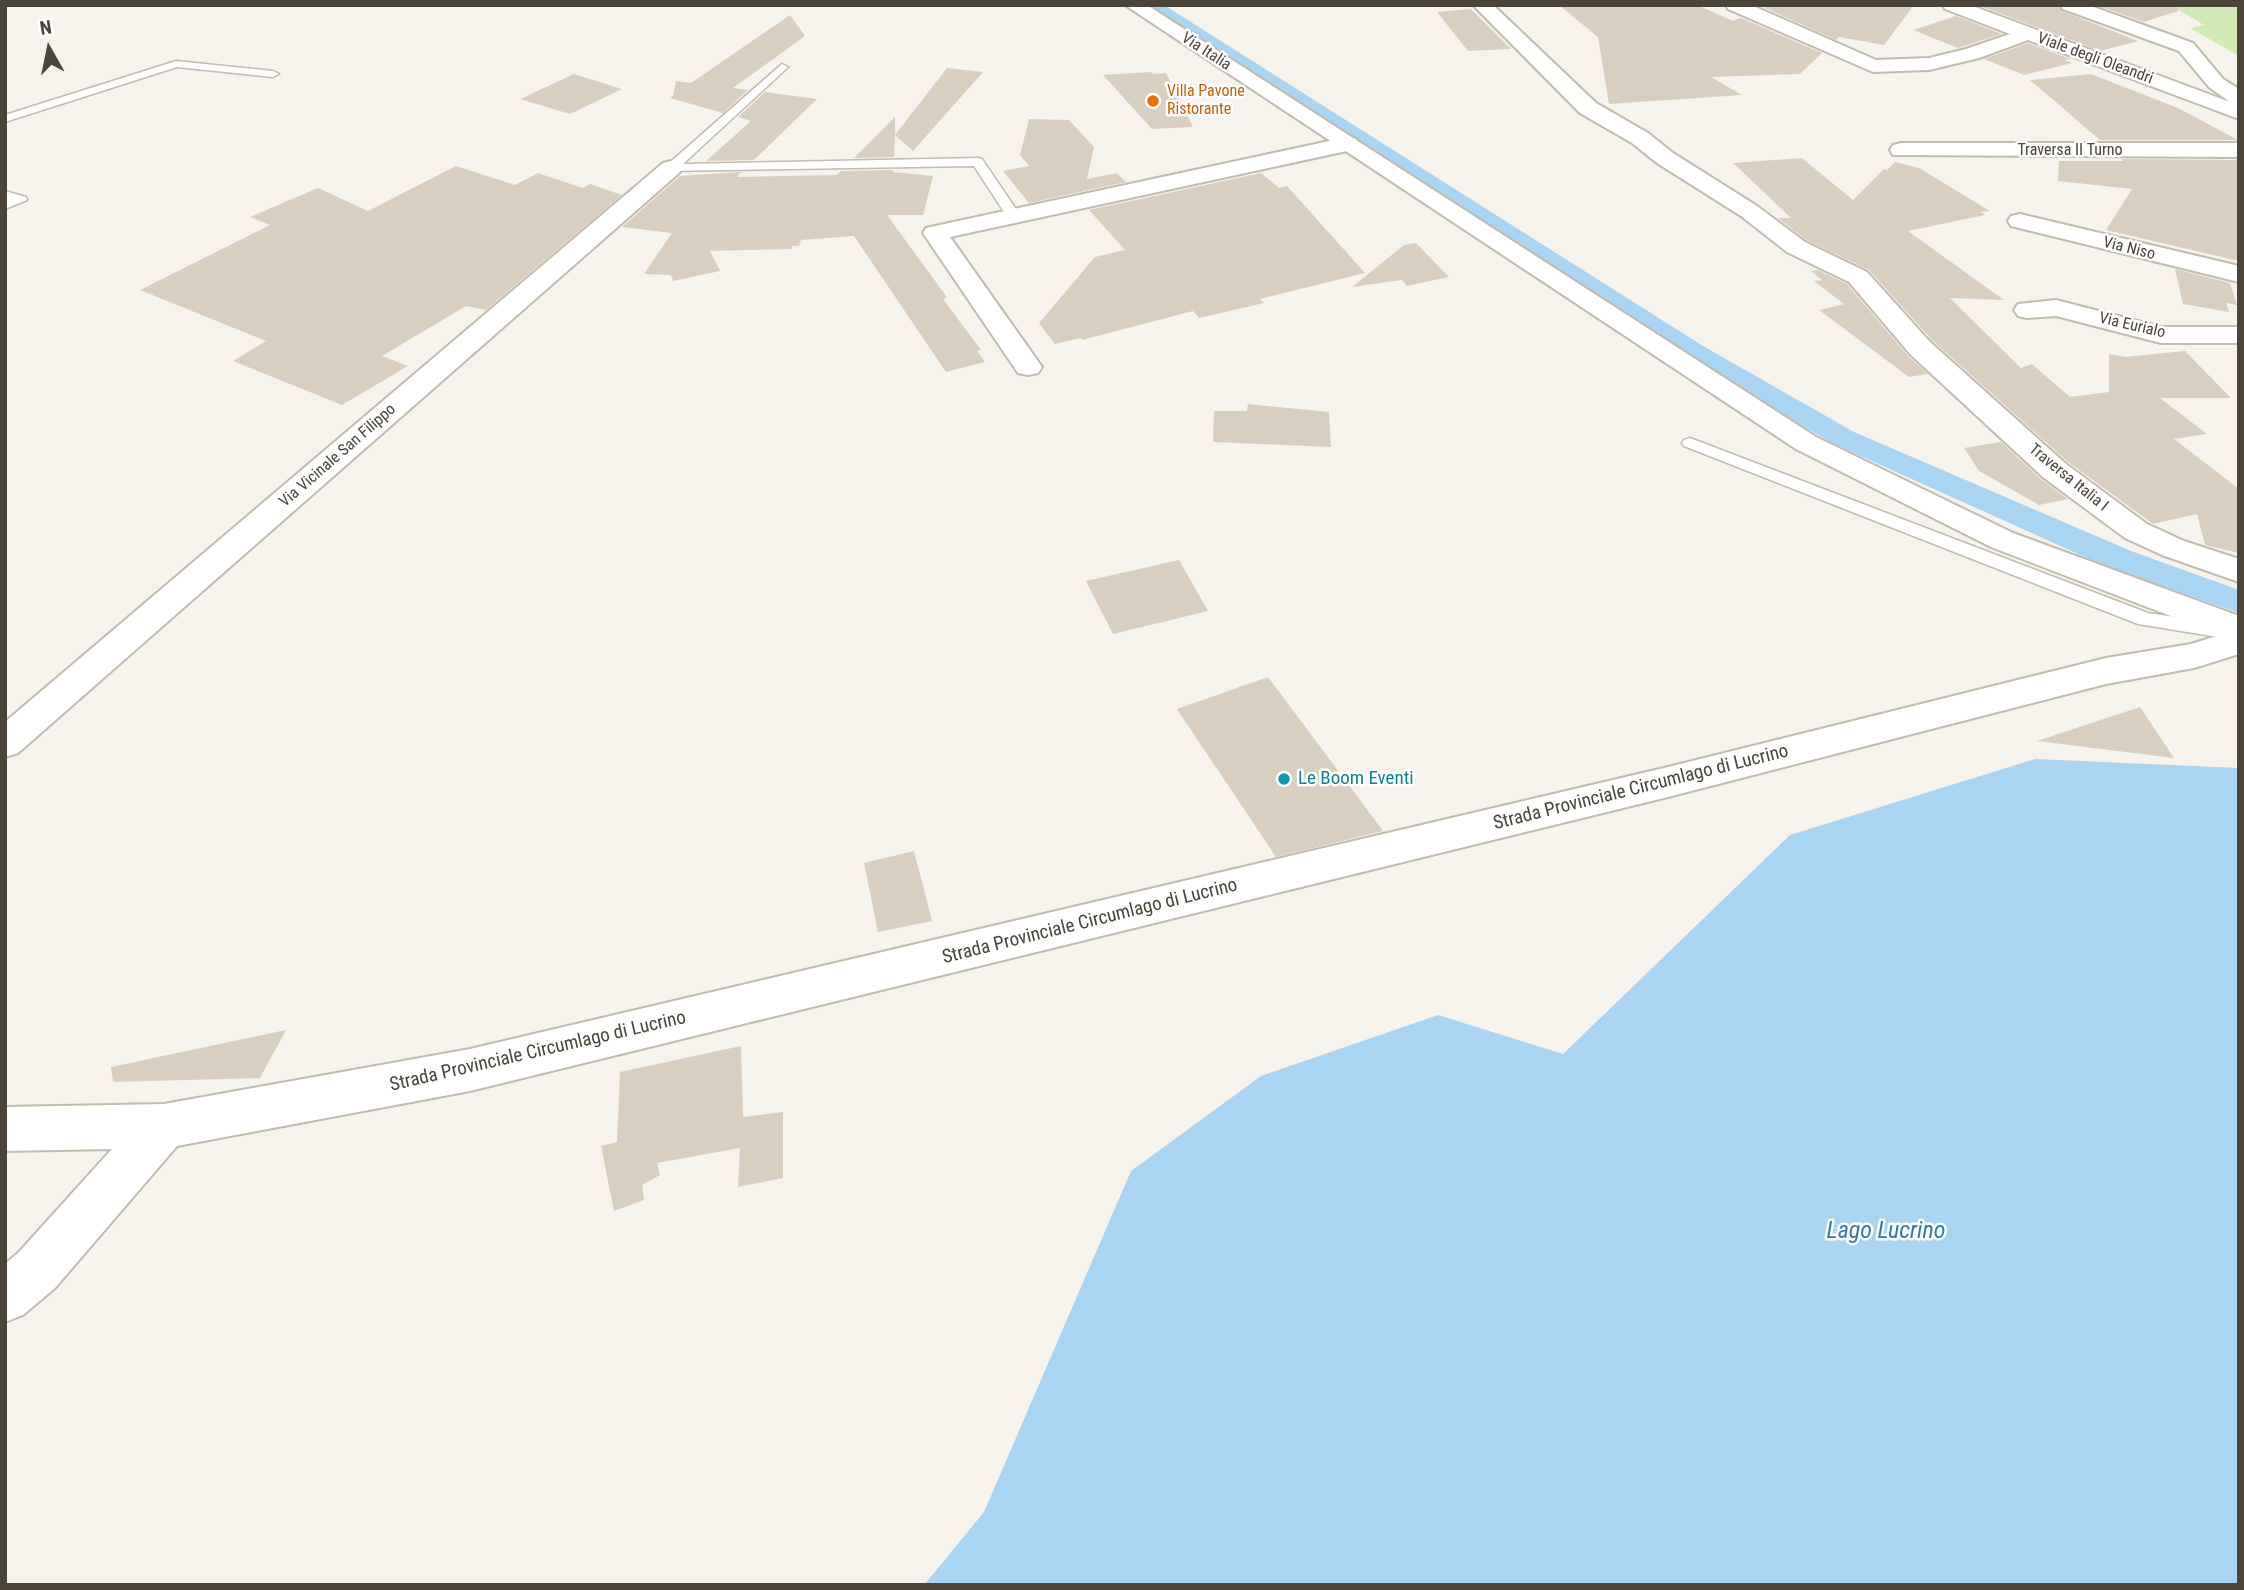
<!DOCTYPE html>
<style>
body{margin:0}
#map{position:relative;width:2244px;height:1590px;overflow:hidden;background:#f6f3ec;font-family:"Roboto Condensed",sans-serif}
canvas{display:block}
.frame{position:absolute;inset:0;border:7px solid #4b4439;pointer-events:none}
.north{position:absolute;left:14px;top:14px;width:70px;height:70px;-webkit-text-stroke:5px #fff;paint-order:stroke;rotate:351deg;font-size:19px;font-weight:700;line-height:28px;text-align:center;color:#4b4439}
.north::after{content:'';display:block;margin:auto;width:24px;height:32px;background:#4b4439;clip-path:polygon(50% 0,100% 100%,50% 72%,0 100%)}
</style>
<div id="map">
<canvas width="2244" height="1590"></canvas>
<div class="frame"></div>
<div class="north">N</div>
</div>
<script>
const context = document.querySelector('canvas').getContext('2d');
context.lineJoin = 'round';
function paint(path, color) { context.fillStyle = color; context.fill(path, 'evenodd'); }
function stroke(path, color, width, dash) { context.strokeStyle = color; context.lineWidth = width; context.lineCap = dash ? 'butt' : 'round'; context.setLineDash(dash || []); context.stroke(path); }
function drawText(font, color, halo, rows, align = 'center') {
  context.font = font + ' "Roboto Condensed",sans-serif'; context.lineWidth = 5; context.setLineDash([]); context.textBaseline = 'middle'; context.strokeStyle = halo; context.fillStyle = color; for (const [text, x, y, turn = 0] of rows) {
    context.save(); context.translate(x, y); context.rotate((+turn || 0) * Math.PI / 180); context.textAlign = isNaN(turn) ? turn : align; if (halo) context.strokeText(text, 0, 0); context.fillText(text, 0, 0); context.restore();
  }
}
const green = new Path2D(`
 M2170,5H2239V56L2190,28L2204,25Z`);
const water = new Path2D(`
 M2035,759L2239,768V1585H924L984,1512L1131,1171L1261,1076L1438,1015L1563,1054L1790,835Z`);
const canal = new Path2D(`
 M1142,5H1164L1703,346L1854,432L2131,551L2239,590V613L2107,567L1834,444L1683,358Z`);
const building = new Path2D(`
 M1559,5H1697L1733,21L1741,18L1822,53L1800,74L1711,77L1742,95L1609,104L1598,37Z
 M1772,5H1914L1884,45L1839,37L1836,40L1765,8Z
 M1989,5H2059L2062,11L2138,41L2100,51L1983,7Z
 M2096,5H2177L2178,11L2144,22Z
 M1471,9L1511,49L1468,51L1437,12Z
 M790,15L805,36L733,88L748,90L723,113L670,98L673,96L676,81L691,83Z
 M1956,16L2002,34L1958,48L1913,30Z
 M2028,43L2070,59L2064,60L2072,63L2024,75L1984,59Z
 M947,68L983,72L913,151L895,135L894,157L854,158L895,117V135Z
 M1151,72L1152,74L1166,73L1193,127L1152,129L1103,75Z
 M574,74L622,89L570,114L520,99Z
 M2091,74L2178,108L2238,140H2100L2030,80Z
 M765,92L817,99L754,160L706,161L751,121L738,117Z
 M1029,119L1069,120L1094,147L1087,179L1117,173L1126,182L1029,203L1003,171L1029,166L1020,155Z
 M1802,158L1853,200L1884,169L1887,170L1895,162L1919,168L1990,211L1981,212L1985,215L1908,231L2004,300L1950,298L2021,368L2032,364L2070,397L2109,392V354L2125,357L2185,351L2231,398H2160L2207,434L2174,439L2239,489V553L2205,545L2197,514L2153,524L2068,462L1932,340L1869,270L1806,240L1778,218H1791L1733,163Z
 M2122,159L2239,160V261L2106,230L2132,189L2058,181L2059,161H2123Z
 M456,166L515,185L538,173L583,188L590,184L622,195L486,310L466,306L382,356L408,366L342,405L233,361L266,341L140,290L270,225L250,217L318,188L368,211Z
 M893,170V172L933,176L923,215H887L944,293L947,298L943,299L981,350L977,351L985,362L946,372L854,236L801,240L799,246H792V249L710,251L720,271L673,281L671,275L644,274L672,233L622,227L680,176L741,172L737,177L837,175L841,171Z
 M1261,173L1279,188L1287,186L1365,273L1260,299L1264,303L1199,318L1193,311L1082,340L1081,338L1055,344L1039,323L1095,257L1125,250L1089,210Z
 M1416,243L1449,277L1407,286L1402,280L1352,287L1404,245Z
 M2175,269L2230,283L2237,305L2226,303L2229,312L2183,304Z
 M1818,270L1847,284L1908,356L1928,374L1909,377L1819,310L1844,304L1814,281L1822,280L1811,271Z
 M1248,404L1329,412L1331,447L1213,442L1214,411H1247Z
 M2001,442L2042,480L2068,499L2039,505L1979,471L1964,448Z
 M1179,560L1208,611L1113,634L1086,581Z
 M1268,677L1301,721L1383,831L1276,857L1177,709Z
 M2140,707L2174,758L2037,741Z
 M914,851L932,921L878,932L864,863Z
 M286,1030L260,1078L113,1082L111,1067Z
 M741,1046L743,1117L783,1112V1178L738,1187L740,1148L657,1163L660,1175L642,1185L644,1200L614,1211L601,1146L617,1142L620,1072Z`);
const service = new Path2D(`
 M176,61L273,71L279,74L273,77L177,67L5,122V115Z
 M782,64L788,67L786,69L683,164L978,158L982,159L1020,215L1018,218H1008L974,166L667,171V165Z
 M5,191L26,197L27,200L5,209V201L8,200L5,199Z
 M1690,438L2148,613L2230,625L2237,627L2239,633L2230,639L2138,624L1684,446L1682,443L1684,440Z`);
const minor = new Path2D(`
 M1473,5H1493L1596,103L1648,133L1673,153L1757,206L1805,242L1867,272L1930,342L2066,464L2147,524L2184,541L2239,559V582L2162,555L2125,538L2044,478L1910,354L1849,282L1787,252L1741,216L1657,163L1632,143L1580,113Z
 M1726,5H1751L1876,60L1929,58L1966,49L2010,34L1945,9L1943,5H1970L2230,102L2209,87L2179,51L2063,9L2061,5H2088L2193,43L2223,79L2239,89V105H2237L2239,119L2028,40L1979,58L1929,70L1873,72L1728,9Z
 M1348,137L1356,139L1359,144L1356,149L950,237L1042,367L1038,373L1028,375L1018,373L923,233L926,228L935,226Z
 M1901,143H2239V157L1893,155L1890,150L1893,145Z
 M671,161L679,163L682,168L679,173L18,753L5,757V722L663,163Z
 M2020,214L2239,266V282L2011,226L2008,221L2011,216Z
 M2056,300L2161,327H2239V343H2161L2056,316L2027,318L2018,316L2014,310L2018,304Z`);
const tertiary = new Path2D(`
 M1125,5H1147L1816,437L2013,533L2239,616V654L2194,668L2106,684L1668,797L470,1091L177,1146L55,1288L23,1315L5,1322V1264L19,1252L112,1149L5,1151V1107L164,1104L470,1049L1668,767L2106,658L2191,644L2220,635L1991,547L1796,449Z`);
const markers = [
 [1153,101,7,"#e8710a"],
 [1284,779,7,"#0f9aa8"]
];
const farStreetnames = [
 ["Via Italia",1206,52,33],
 ["Viale degli Oleandri",2095,59,20],
 ["Traversa II Turno",2070,151],
 ["Via Niso",2129,249,14],
 ["Via Eurialo",2132,326,13],
 ["Via Vicinale San Filippo",338,456,-41],
 ["Traversa Italia I",2068,478,39]
];
const farFoodnames = [
 ["Villa Pavone",1167,92],
 ["Ristorante",1167,110]
];
const cultureNames = [
 ["Le Boom Eventi",1298,779]
];
const streetNames = [
 ["Strada Provinciale Circumlago di Lucrino",1641,788,-14],
 ["Strada Provinciale Circumlago di Lucrino",1090,922,-14],
 ["Strada Provinciale Circumlago di Lucrino",538,1052,-13]
];
const nearWaternames = [
 ["Lago Lucrino",1886,1232]
];
paint(green, '#d2eab5');
paint(water, '#a9d4f2');
paint(canal, '#a9d4f2');
paint(building, '#d8cfc1');
stroke(service, '#c2bbae', 3);
stroke(minor, '#c2bbae', 4);
stroke(tertiary, '#c2bbae', 4);
paint(service, '#fff');
paint(minor, '#fff');
paint(tertiary, '#fff');
for (const [x, y, r, color] of markers) { const dot = new Path2D(); dot.arc(x, y, r, 0, 2 * Math.PI); context.fillStyle = color; context.fill(dot); stroke(dot, '#fff', 2.5); }
drawText('16px', '#4b4439', '#fff', farStreetnames);
drawText('16px', '#c56008', '#fff', farFoodnames, 'left');
drawText('19px', '#0d838f', '#fff', cultureNames, 'left');
drawText('19px', '#4b4439', '#fff', streetNames);
drawText('italic 24px', '#2e7ab2', '#fff', nearWaternames);
</script>
